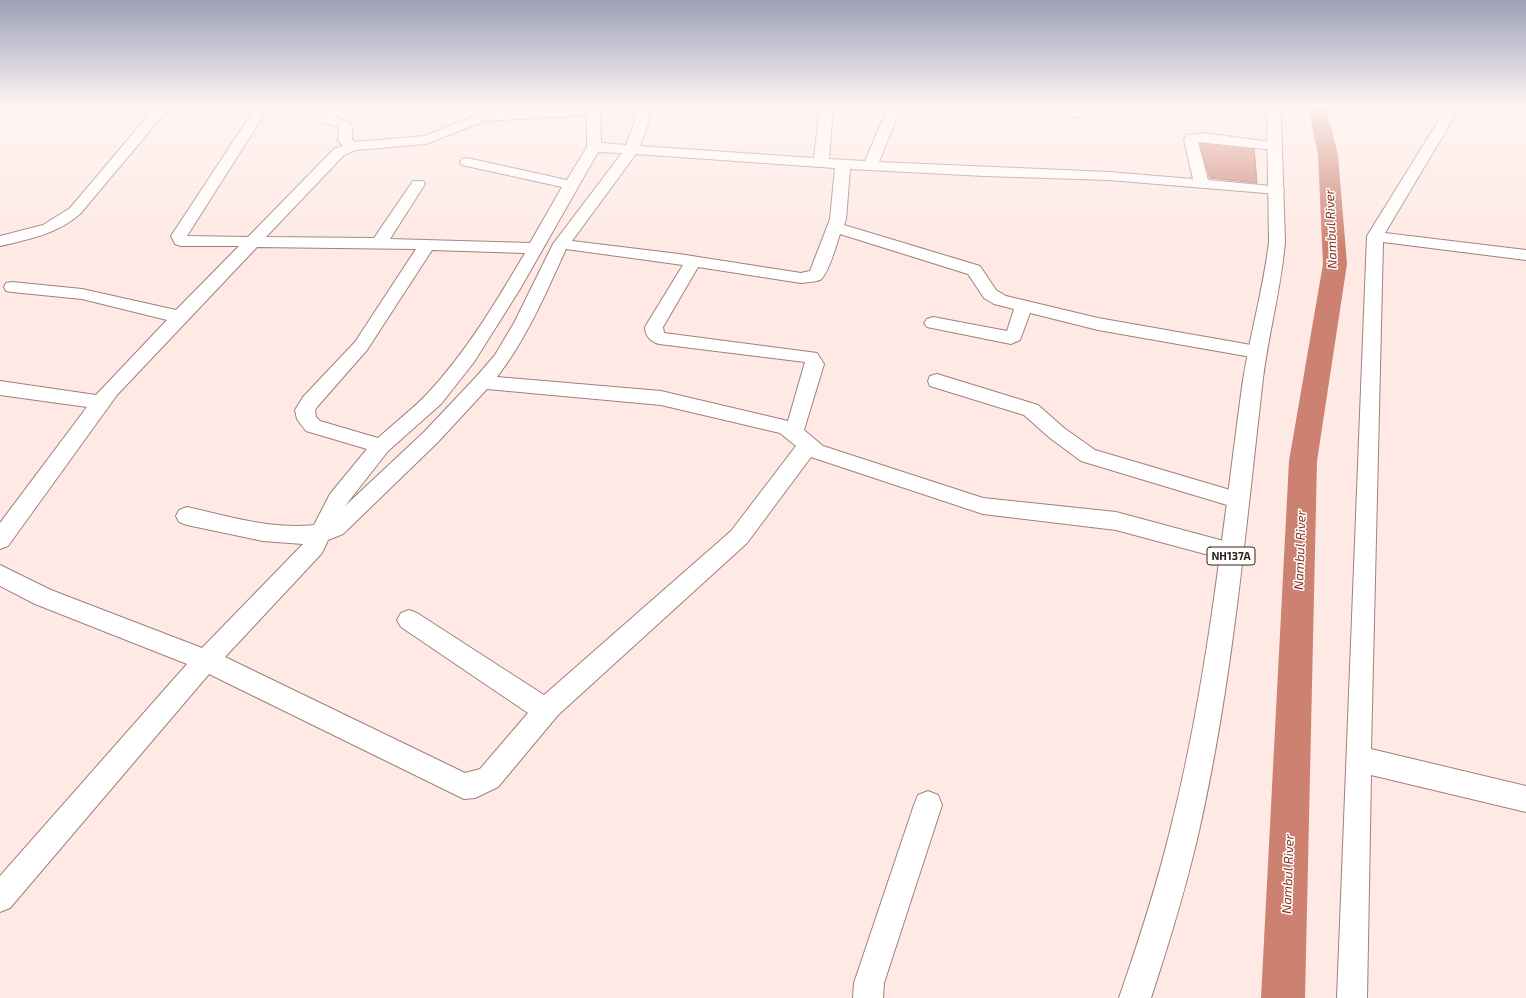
<!DOCTYPE html>
<style>
body{margin:0}
canvas{display:block;background:#fee9e4}
</style>
<canvas width="1526" height="998"></canvas>
<script>
const context = document.querySelector('canvas').getContext('2d');
context.lineJoin = 'round';
function paint(path, color) { context.fillStyle = color; context.fill(path, 'evenodd'); }
function stroke(path, color, width, dash) { context.strokeStyle = color; context.lineWidth = width; context.lineCap = dash ? 'butt' : 'round'; context.setLineDash(dash || []); context.stroke(path); }
function drawText(font, color, halo, rows, align = 'center') {
  context.font = font + ' "Exo 2",sans-serif'; context.lineWidth = 3; context.setLineDash([]); context.textBaseline = 'middle'; context.strokeStyle = halo; context.fillStyle = color; for (const [text, x, y, turn = 0] of rows) {
    context.save(); context.translate(x, y); context.rotate((+turn || 0) * Math.PI / 180); context.textAlign = isNaN(turn) ? turn : align; if (halo) context.strokeText(text, 0, 0); context.fillText(text, 0, 0); context.restore();
  }
}
const water = new Path2D(`
 M1199,140L1254,147L1257,183L1210,178Z`);
const river = new Path2D(`
 M1308,107H1326L1338,155L1347,264L1317,461L1305,998H1261L1289,461L1323,264L1318,155Z`);
const minor = new Path2D(`
 M59,107H170L80,214C57,234 30,239 0,246V236L43,225L70,208L152,111L53,115L48,114L46,111L48,108Z
 M256,107H269L187,236L248,237L334,149L343,146L338,140L339,127L321,122L319,119L333,107H356L354,110L342,112L336,118C352,123 353,121 352,139L355,142L424,136L482,113L600,107L601,143L626,145L635,121L636,107H649V121L640,146L814,158L820,107H833L829,159L865,161L888,107H901L879,162L1109,172L1193,179L1184,140L1188,135L1203,133L1279,143L1281,146L1279,149L1274,150L1198,142L1208,180L1282,187L1284,190L1282,193L1277,194L1109,180L984,176L850,169L846,219L844,225L980,266L996,290L1006,296L1098,318L1257,346L1263,348L1266,352L1263,356L1257,358L1098,330L1030,313L1020,340L1011,344L927,327L924,323L927,319L933,317L1007,331L1014,309L994,304L984,298L968,274L840,234C837,243 828,276 820,280C814,282 807,282 801,283L698,267L663,327L664,333L817,353L824,364L804,430L823,446L983,498L1116,512L1231,543L1239,546L1242,552L1239,558L1231,561L1116,530L983,514L811,457L747,543L558,715L498,787L475,798L464,799L209,674L10,908L0,912V876L187,664L35,604L0,586V565L51,590L202,648L303,544L263,541L187,525L179,522L176,516L179,510L187,507C228,516 272,530 314,525L330,494L367,449L306,431L297,419L295,410L303,397L355,342L416,249L257,247L117,395L8,546L0,549V523L87,407L0,395V381L96,395L167,320L82,299L12,292L6,291L4,287L6,283L12,282L82,289L176,310L239,246H181L175,244L171,236ZM587,115V147L567,180L467,158L462,159L460,162L462,165L562,187L530,243L390,239L425,184L423,181H413L374,238L266,237L344,155L356,150L426,144L484,121ZM598,152L622,153L553,244L514,323L495,355L476,377L424,432L345,506L388,451L441,404L474,362L520,289ZM636,154L835,168L830,219L810,271L801,273L679,254L572,241ZM566,249L683,265L645,327C645,336 651,342 659,344L805,362L788,421L661,391L497,377C527,338 546,293 566,249ZM432,250L525,253C496,302 467,351 428,393C413,409 394,423 378,438L320,421L316,417L315,410L317,407L367,350ZM487,389L661,405L780,433L796,446L731,531L544,695L417,613L409,610L401,613L397,620L401,627L528,713L480,769L465,773L225,657L322,553L328,540L343,534L438,442Z
 M746,107H758L760,110L758,113H748Z
 M1074,107H1086L1084,117H1074L1072,114Z
 M1447,107H1460L1385,233L1526,250V260L1383,242L1371,749L1526,786V812L1371,775L1367,998H1337L1367,236Z
 M937,374L1038,405L1064,428L1095,450L1237,492L1244,494L1248,500L1244,506L1237,508L1081,461L1050,438L1024,415L930,386L928,381L930,376Z
 M928,791L938,795L942,805L884,983L883,998H853L854,983L914,805L918,795Z`);
const highway = new Path2D(`
 M1265,107H1279L1281,118L1285,242C1281,291 1267,338 1262,387C1245,535 1232,685 1199,831C1186,888 1169,943 1151,998H1119C1138,943 1156,888 1170,831C1207,686 1222,535 1242,387C1249,338 1263,291 1269,242L1267,118Z`);
const shields = [
 [1231,556,48]
];
const shieldNames = [
 ["NH137A",1231,556]
];
const waterNames = [
 ["Nambul River",1331,229,-92],
 ["Nambul River",1300,550,-88],
 ["Nambul River",1288,874,-88]
];
paint(water, '#cd8271');
stroke(water, '#9e6659', 1);
paint(river, '#cd8271');
stroke(minor, '#a0817a', 2);
stroke(highway, '#a0817a', 2);
paint(minor, '#fff');
paint(highway, '#fff');
const sky = context.createLinearGradient(0, 0, 0, 247);
sky.addColorStop(0, '#9da0b8');
sky.addColorStop(0.43, '#fff5f3');
sky.addColorStop(1, '#fff5f300');
context.fillStyle = sky;
context.fillRect(0, 0, 1526, 247);
for (const [x, y, w] of shields) { const box = new Path2D(); box.roundRect(x - w / 2, y - 9, w, 18, 3); context.fillStyle = '#fff'; context.fill(box); stroke(box, '#2f2320', 1); }
drawText('bold 11px', '#2f2320', null, shieldNames);
drawText('italic 13px', '#892e1d', '#fff', waterNames);
</script>
